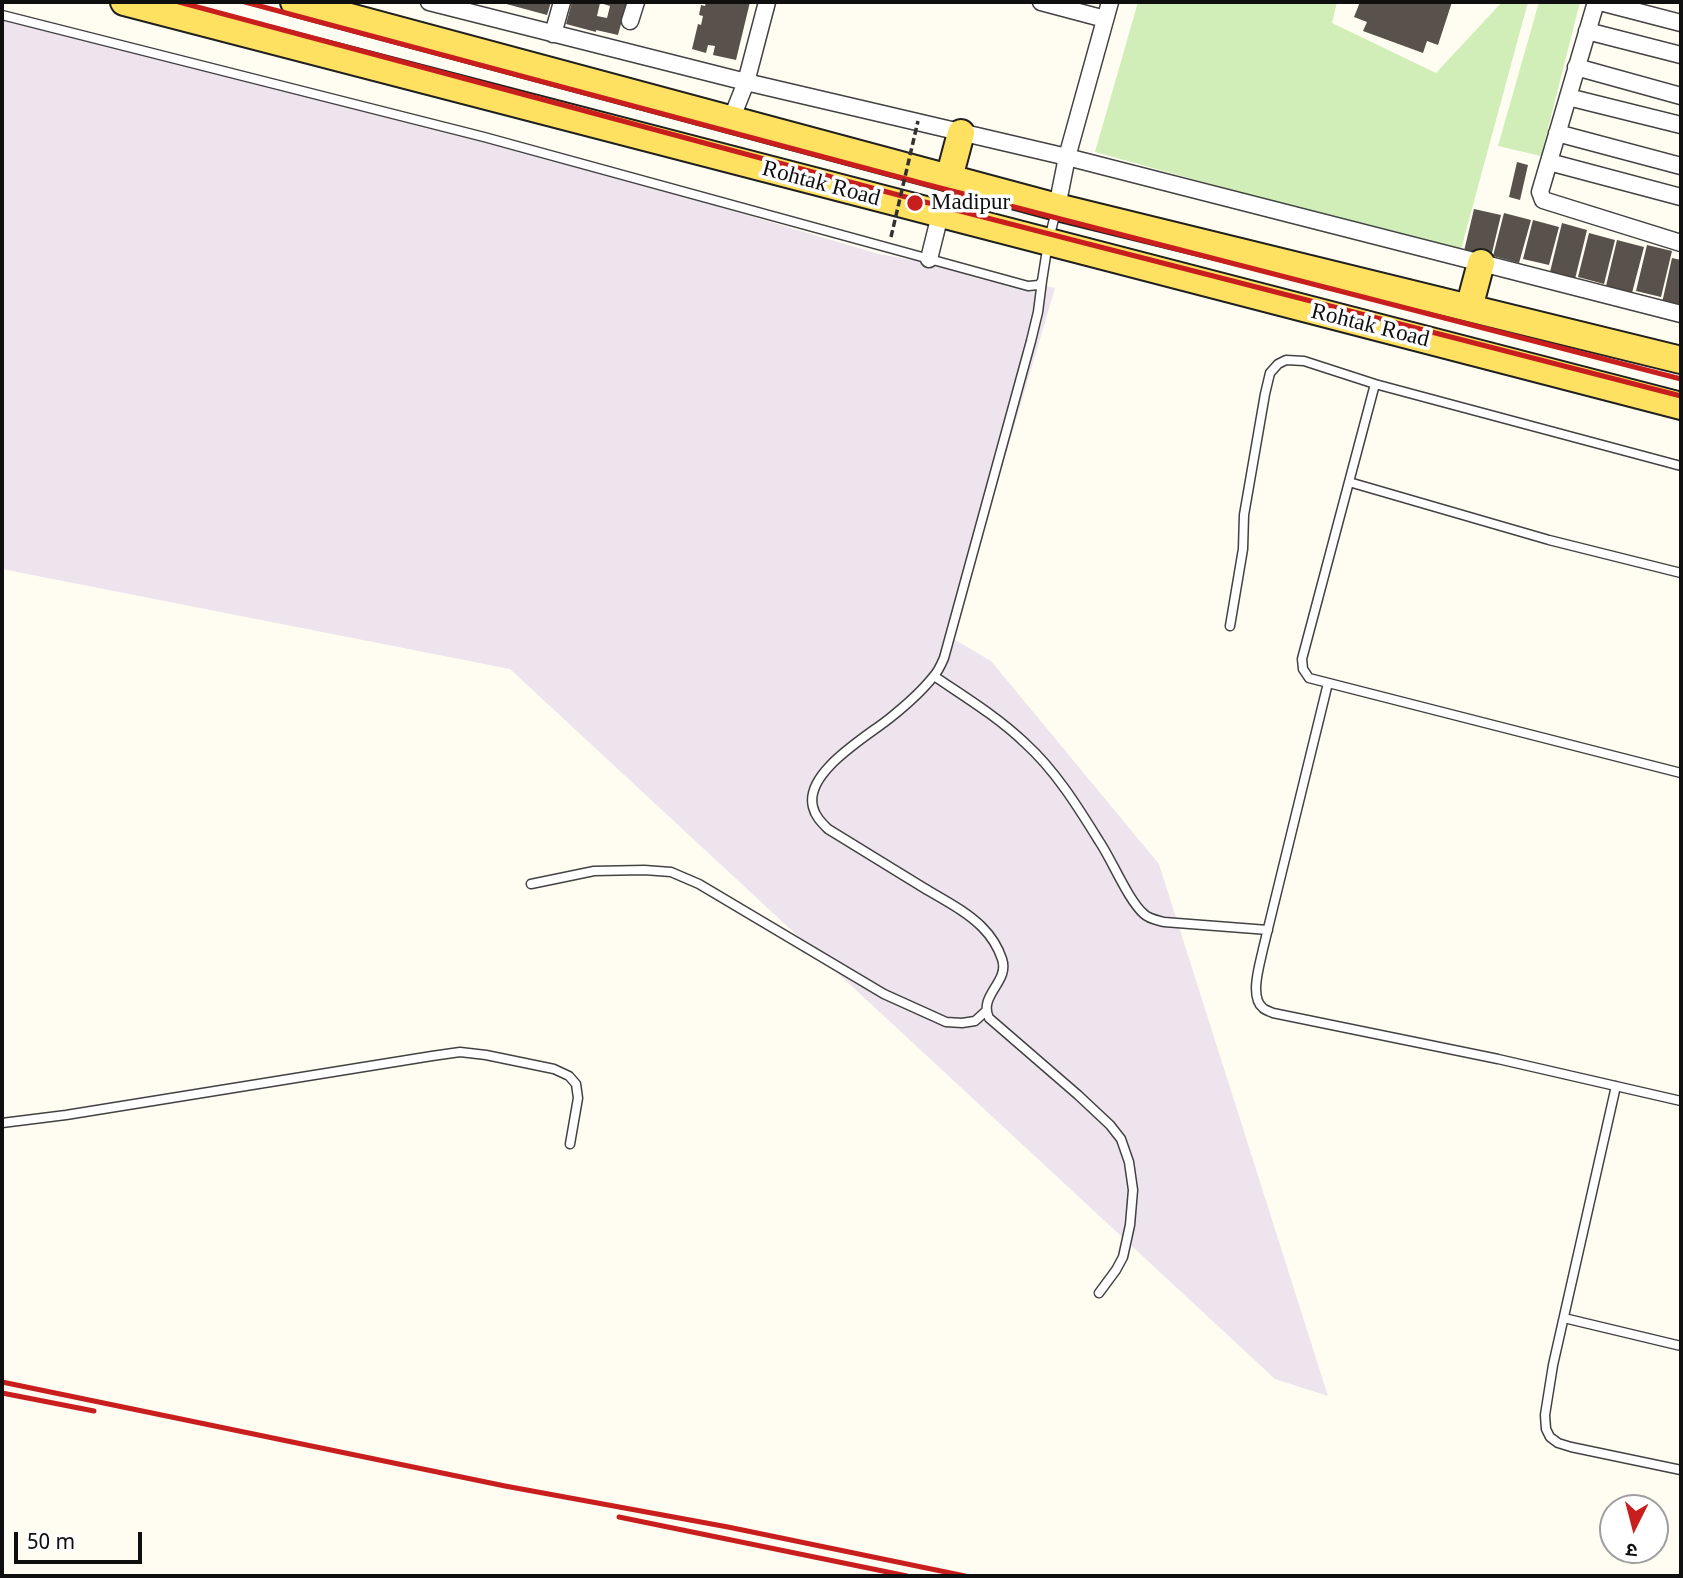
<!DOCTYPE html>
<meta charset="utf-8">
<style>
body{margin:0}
#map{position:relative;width:1683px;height:1578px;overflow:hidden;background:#fffdf2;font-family:Georgia,"Noto Sans Devanagari",serif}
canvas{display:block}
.frame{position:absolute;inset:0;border:4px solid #0f0f0f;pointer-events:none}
.north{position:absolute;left:1599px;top:1494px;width:70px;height:70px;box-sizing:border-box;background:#fff;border:2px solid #9f9f9f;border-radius:50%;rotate:186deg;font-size:19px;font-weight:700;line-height:28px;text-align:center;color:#0f0f0f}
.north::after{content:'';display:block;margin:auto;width:24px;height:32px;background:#c91e1e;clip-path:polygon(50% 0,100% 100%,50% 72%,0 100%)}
.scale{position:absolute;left:14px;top:1532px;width:128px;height:32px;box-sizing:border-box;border:4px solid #0f0f0f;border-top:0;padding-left:9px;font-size:21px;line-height:24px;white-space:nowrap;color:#0f0f0f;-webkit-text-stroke:5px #fff;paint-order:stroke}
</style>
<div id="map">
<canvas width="1683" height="1578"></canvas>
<div class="frame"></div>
<div class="north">उ</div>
<div class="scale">50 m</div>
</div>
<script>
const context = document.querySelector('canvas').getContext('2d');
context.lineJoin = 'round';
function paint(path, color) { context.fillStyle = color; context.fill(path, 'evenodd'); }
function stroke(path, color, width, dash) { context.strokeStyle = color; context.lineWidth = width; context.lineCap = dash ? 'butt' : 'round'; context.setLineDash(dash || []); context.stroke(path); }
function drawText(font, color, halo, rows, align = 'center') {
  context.font = font + ' Georgia,serif'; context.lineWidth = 7; context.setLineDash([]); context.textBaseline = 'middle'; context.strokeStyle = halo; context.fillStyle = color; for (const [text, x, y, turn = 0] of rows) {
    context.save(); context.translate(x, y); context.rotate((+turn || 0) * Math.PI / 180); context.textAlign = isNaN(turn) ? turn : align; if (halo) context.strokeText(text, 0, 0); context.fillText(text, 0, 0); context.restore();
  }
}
const industrial = new Path2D(`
 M2,11L482,137L879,254L1029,281L1055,288L952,638L991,661L1159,864L1328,1396L1275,1379L510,669L2,569Z`);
const green = new Path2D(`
 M1138,2H1337L1332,23L1436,73L1502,2H1528L1460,253L1095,152Z
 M1539,2H1580L1541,156L1498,146Z`);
const building = new Path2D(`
 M499,2H551L547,15Z
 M572,2H627L618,35L596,30V32L566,24ZM600,3L610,6L607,18L597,16Z
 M706,2H750L736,60L713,55L715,46L708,45L706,53L692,49L698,24L701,25L703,16L699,15L701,5L705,6Z
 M1360,2H1452L1438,45L1427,41L1423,53L1363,31L1367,22L1354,17Z
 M1517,162L1528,165L1520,200L1509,197Z
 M1474,209L1501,215L1491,257L1464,251Z
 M1504,213L1531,220L1519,263L1493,256Z
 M1533,220L1559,227L1549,265L1523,259Z
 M1562,223L1587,230L1575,279L1550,272Z
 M1589,233L1615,240L1604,284L1578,277Z
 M1617,240L1644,247L1632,293L1606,286Z
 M1647,245L1672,251L1661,297L1636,291Z
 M1672,258L1681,260V307L1662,303Z`);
const lane = new Path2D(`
 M2,15L484,137L1028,286L1039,285L1042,281L1048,243L1056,211
 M1042,281L1038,312L1031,341L944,658C941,665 938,672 933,677C921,692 905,706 890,718C868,736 804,772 813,807C815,816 821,822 828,829C860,849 892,868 924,888C944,900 966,911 982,927C991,936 998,947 1002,959C1010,982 978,995 989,1018L1078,1095L1110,1125L1121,1139L1129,1162L1133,1190L1130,1225L1123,1257L1116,1270L1099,1293
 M1681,466L1375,384L1302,659L1303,669L1309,678L1681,773
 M1349,482L1549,540L1681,573
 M1230,626L1243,549L1244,515L1265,394L1270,373L1278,364L1286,360L1304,361L1375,384
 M934,676C965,697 998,717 1025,743C1055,770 1078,807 1099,841C1112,860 1128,900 1144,914C1149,919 1157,920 1164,922L1268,930
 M1328,683L1263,949C1260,964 1249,997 1263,1008C1265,1010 1271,1012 1273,1013L1498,1059L1681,1101
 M531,884L594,871L644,870L671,872L699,884L884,994L946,1022L962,1023L975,1021L986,1011
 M1616,1086L1553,1365L1545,1415L1546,1429L1550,1437L1558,1443L1571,1447L1681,1470
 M2,1123L66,1115L432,1056L460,1052L486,1055L554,1069L569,1076L576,1084L578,1098L570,1144
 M1564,1318L1681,1346`);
const street = new Path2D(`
 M429,2L746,82L1067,157L1681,314
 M1041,2L1105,19
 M1596,2L1540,192L1543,200L1681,243
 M1600,2L1681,23
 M630,21L636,2
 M1587,31L1681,55
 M553,34L562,2
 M1576,67L1681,96
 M1568,97L1681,125
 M731,120L746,82L767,2
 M1557,133L1681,166
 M1549,162L1681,197
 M1057,207L1067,157L1110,2
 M929,259L940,215`);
const primary = new Path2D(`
 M124,2L1681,406
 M294,2L1057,207L1681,360
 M949,178L961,133
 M1469,308L1481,263`);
const rail = new Path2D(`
 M179,2L917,200L1681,396
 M245,2L921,183L1681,379
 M2,1382L505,1486L728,1527L965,1576
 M2,1393L94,1411
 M619,1517L907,1576`);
const pathBridge = new Path2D(`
 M891,237L918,121`);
const markers = [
 [915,203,9,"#c91e1e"]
];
const streetNames = [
 ["Rohtak Road",821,184,15],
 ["Rohtak Road",1370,326,14]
];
const poiNames = [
 ["Madipur",931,203]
];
paint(industrial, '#eee4ee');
paint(green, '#d1edb8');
paint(building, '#59514b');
stroke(lane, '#424242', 11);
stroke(street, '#424242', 19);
stroke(primary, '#202020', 30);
stroke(lane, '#fff', 8);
stroke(street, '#fff', 16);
stroke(primary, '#ffe162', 26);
stroke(rail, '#c91e1e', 5);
stroke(pathBridge, '#313131', 3.5, [7, 3.5]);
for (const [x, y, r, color] of markers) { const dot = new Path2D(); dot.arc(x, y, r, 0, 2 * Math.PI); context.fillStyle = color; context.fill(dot); stroke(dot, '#fff', 2.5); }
drawText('23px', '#0f0f0f', '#fff', streetNames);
drawText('23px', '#0f0f0f', '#fff', poiNames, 'left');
</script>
